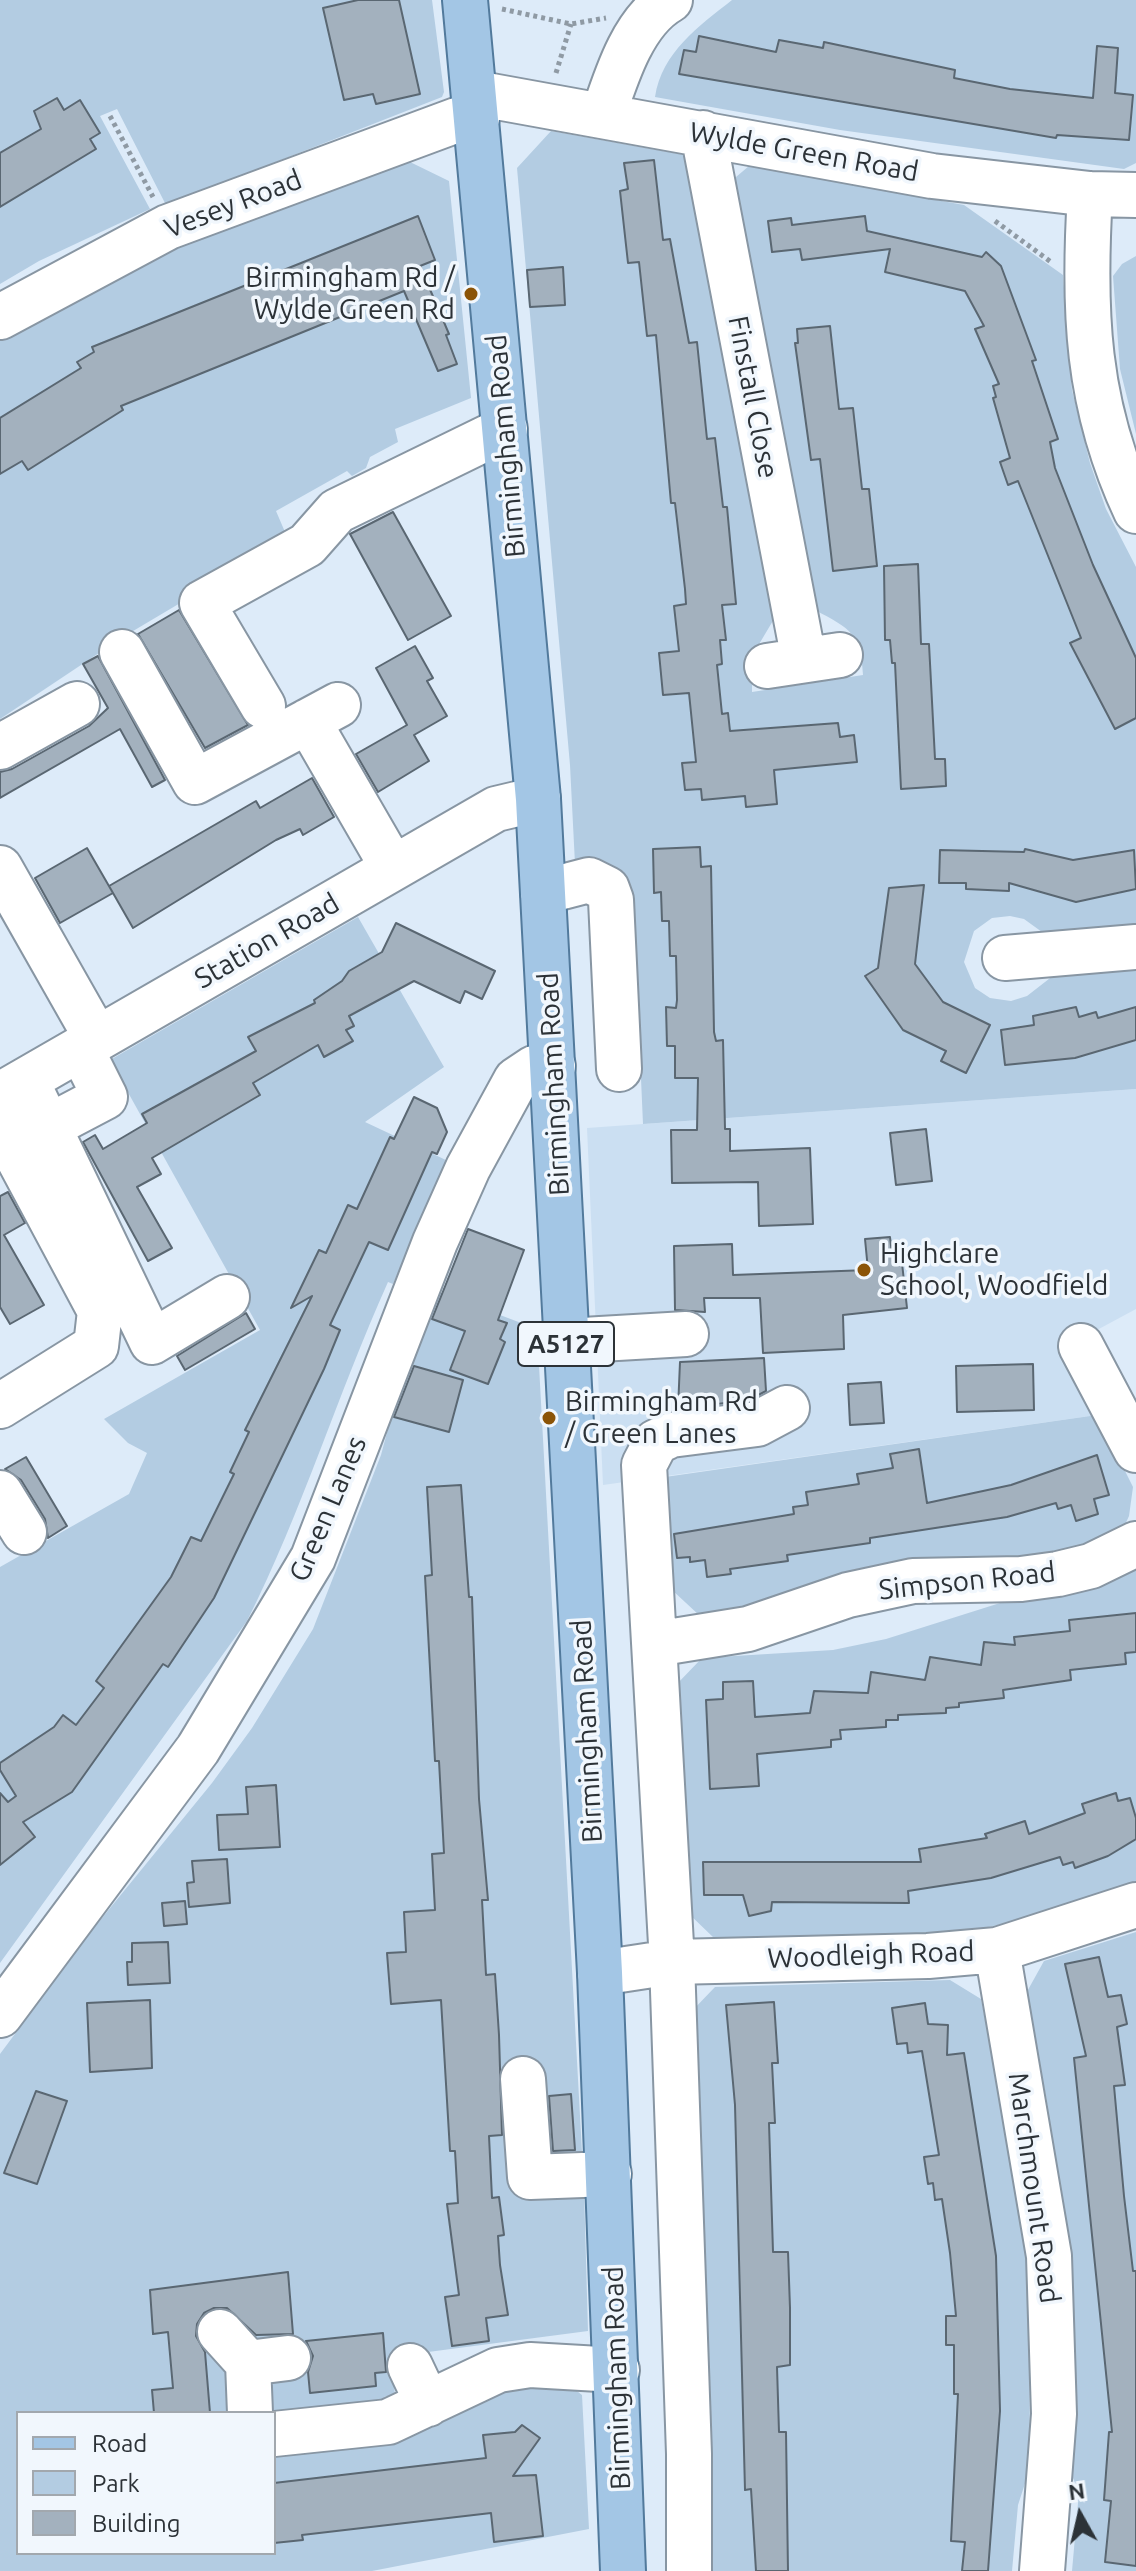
<!DOCTYPE html>
<style>
body{margin:0}
#map{position:relative;width:1136px;height:2571px;overflow:hidden;background:#ddebf9;font-family:Ubuntu,sans-serif}
canvas{display:block}
.legend{position:absolute;left:16px;top:2411px;width:260px;height:144px;box-sizing:border-box;background:#f1f7fd;border:2px solid #a2a8ae;margin:0;padding:10px 14px;list-style:none;font-size:24px;color:#2c3237}
.legend li{display:flex;align-items:center;gap:16px;height:40px}
.legend b{width:40px;border:2px solid #a2a8ae}
.north{position:absolute;left:1040px;top:2475px;width:80px;height:80px;-webkit-text-stroke:6px #f1f7fd;paint-order:stroke;rotate:352deg;font-size:22px;font-weight:700;line-height:32px;text-align:center;color:#2c3237}
.north::after{content:'';display:block;margin:auto;width:28px;height:36px;background:#2c3237;clip-path:polygon(50% 0,100% 100%,50% 72%,0 100%)}
</style>
<div id="map">
<canvas width="1136" height="2571"></canvas>
<ul class="legend">
<li><b style="height:10px;background:#a3c6e5"></b>Road</li>
<li><b style="height:22px;background:#b3cce2"></b>Park</li>
<li><b style="height:22px;background:#a3b1be"></b>Building</li>
</ul>
<div class="north">N</div>
</div>
<script>
const context = document.querySelector('canvas').getContext('2d');
context.lineJoin = 'round';
function paint(path, color) { context.fillStyle = color; context.fill(path, 'evenodd'); }
function stroke(path, color, width, dash) { context.strokeStyle = color; context.lineWidth = width; context.lineCap = dash ? 'butt' : 'round'; context.setLineDash(dash || []); context.stroke(path); }
function drawText(font, color, halo, rows, align = 'center') {
  context.font = font + ' Ubuntu,sans-serif'; context.lineWidth = 7; context.setLineDash([]); context.textBaseline = 'middle'; context.strokeStyle = halo; context.fillStyle = color; for (const [text, x, y, turn = 0] of rows) {
    context.save(); context.translate(x, y); context.rotate((+turn || 0) * Math.PI / 180); context.textAlign = isNaN(turn) ? turn : align; if (halo) context.strokeText(text, 0, 0); context.fillText(text, 0, 0); context.restore();
  }
}
const built = new Path2D(`
 M1136,1089V1309L1097,1330L1100,1337L1097,1415L603,1485L587,1128Z`);
const green = new Path2D(`
 M0,0H432L444,92L442,97L166,205L117,109L100,116L150,209L39,261L0,284Z
 M732,0H1136V163L1124,169L840,130L655,97C662,52 699,26 732,0Z
 M551,131L685,155L739,420L774,619L752,656V692L863,675C861,634 851,629 815,610L733,187L736,177L749,166L964,205L1063,275L1072,390L1090,463L1106,509L1136,567V926L1042,932L1024,919L1010,916L992,918L974,931L964,962L975,988L990,998L1011,1001L1027,996L1054,975L1136,969V1089L643,1124L636,965L575,864L570,765L517,168Z
 M410,162L449,181L471,398L395,429L398,442L370,457L366,468L352,476L347,471L276,511L288,539L123,637L0,719V337L127,268L320,193Z
 M1136,256V434L1120,369L1113,276L1122,264Z
 M358,917L444,1067L365,1122L448,1161L393,1284L388,1282C338,1393 302,1512 247,1621L0,1963V1567L129,1494L147,1453L128,1443L104,1419L260,1330L110,1060Z
 M434,1290L537,1329L584,2189L588,2331L390,2357L395,2394L384,2397L385,2411L18,2413V2553H274V2449L506,2388L569,2385L582,2395L589,2529L372,2571H0V2054L93,1929L212,1783L252,1728L313,1629L381,1455L408,1354Z
 M1097,1415L1133,1487L1129,1516L1124,1527L1112,1535L1061,1552L1010,1560L931,1558L876,1565L761,1603L700,1616L671,1589L665,1477Z
 M1136,1568V1881C1086,1898 1036,1918 984,1928C896,1944 803,1937 714,1938L687,1912L675,1686L702,1658L833,1650L886,1639L1000,1603L1063,1595Z
 M1136,1932V2571H1072L1079,2492L1070,2471L1063,2215L1046,2096L1024,1997L1044,1961Z
 M950,1980L981,1999L1019,2192L1029,2276L1030,2468L1018,2505L1012,2571H709L691,2012L715,1987Z`);
const building = new Path2D(`
 M358,0H399L420,94L376,104L373,94L344,100L323,8Z
 M699,36L776,52L779,40L823,48L824,42L955,70L954,78L1010,89L1093,98L1097,46L1118,48L1115,93L1133,95L1129,140L1057,135L1056,138L679,74L684,50L696,52Z
 M57,98L64,110L80,100L100,133L90,139L96,149L0,207V153L41,129L34,111Z
 M654,160L663,240L670,239L689,343L697,342L707,439L715,438L723,507H727L736,604L722,605L726,640H720L722,664L717,665L722,714L728,713L730,731L838,723L840,737L854,735L857,762L774,770L777,804L746,807L745,796L702,800L701,789L685,790L682,763L696,762L689,693L663,695L659,653L679,651L674,606L686,604L685,589L675,503H671L656,335L647,336L639,262L628,263L620,191L628,189L624,163Z
 M418,216L435,260L420,266L449,334L446,335L457,364L438,371L404,291L121,406L123,410L28,470L22,461L0,474V418L81,368L77,362L94,352L92,347Z
 M865,216L867,231L982,257L986,252L1001,266L1036,360L1032,361L1058,439L1050,442L1055,468L1093,565L1136,658V718L1115,729L1070,643L1081,638L1018,481L1008,485L1000,462L1010,458L993,398L996,397L993,386L999,384L975,329L984,326L965,291L885,272L890,249L802,260L800,249L772,252L768,221L791,218L792,225Z
 M563,267L565,305L530,307L527,270Z
 M830,326L839,409L853,408L862,489H869L877,566L833,571L820,459L811,460L795,343H798L797,329Z
 M393,512L451,616L408,640L350,534Z
 M918,564L921,644H929L935,759H945L946,786L901,789L895,663H892L890,640H885L884,566Z
 M179,610L248,725L205,748L138,634Z
 M415,646L433,678L427,681L447,716L414,735L429,761L378,792L356,754L407,725L376,668Z
 M98,656L165,780L152,787L120,729L0,798V772L12,769L89,726L108,708L83,664Z
 M312,778L334,817L303,835L300,829L276,840L133,928L109,886L256,801L260,808Z
 M700,847L701,867L711,866L714,1032L716,1041L723,1040L725,1129H730V1151L810,1148L813,1224L759,1226L758,1182L672,1183L671,1130H697L698,1078H675V1046H667L666,1007L676,1008L677,1000L676,956H670L669,921H662L661,892L654,893L653,849Z
 M87,848L113,893L60,923L35,878Z
 M1025,849L1073,860L1134,850L1136,889L1076,902L1009,883V891L966,889V883H939L940,850L1024,852Z
 M924,885L915,964L943,1002L990,1025L966,1073L941,1061L946,1051L903,1030L865,976L878,968L889,888Z
 M396,923L495,971L482,999L465,991L460,1003L414,981L349,1016L354,1026L346,1030L353,1041L324,1057L318,1045L253,1083L260,1095L152,1158L161,1174L137,1187L172,1248L148,1261L83,1142L95,1135L103,1149L147,1123L142,1114L256,1051L248,1037L315,1003L314,1000L342,981L349,971L382,952Z
 M1076,1007L1079,1017L1096,1012L1098,1018L1136,1007V1040L1075,1058L1005,1065L1001,1030L1034,1025L1033,1016Z
 M414,1097L437,1108L447,1132L437,1154L432,1152L388,1250L369,1242L330,1325L340,1330L324,1369L214,1598L168,1667L163,1664L72,1792L23,1822L35,1837L0,1865V1793L8,1802L16,1796L0,1770V1763L54,1727L63,1715L76,1725L104,1688L96,1681L171,1577L191,1537L201,1541L234,1474L230,1472L249,1432L245,1430L312,1296L291,1308L319,1250L326,1253L348,1205L357,1209L390,1137L394,1139Z
 M926,1129L932,1181L896,1185L890,1133Z
 M8,1192L25,1223L4,1235L44,1305L10,1324L0,1307V1196Z
 M468,1229L524,1250L498,1320L507,1323L500,1339L505,1342L488,1384L450,1370L465,1331L432,1319Z
 M890,1237L892,1254H901L907,1308L843,1315L844,1349L763,1353L760,1298H704L705,1312L675,1310L674,1246L732,1244L733,1275L868,1270L865,1239Z
 M246,1313L255,1329L185,1370L177,1356Z
 M764,1358L766,1391L749,1400L678,1409L680,1362Z
 M1033,1364L1034,1410L957,1412L956,1366Z
 M414,1366L463,1380L449,1432L394,1417Z
 M881,1382L884,1423L850,1425L848,1384Z
 M919,1449L927,1503L1011,1485L1097,1455L1109,1495L1094,1499L1098,1514L1076,1521L1071,1505L1058,1509L1056,1503L1007,1517L870,1538V1543L787,1555L788,1561L730,1569L731,1574L707,1577L705,1560L690,1562V1557L677,1558L674,1534L794,1514L793,1507L808,1505L806,1492L859,1484L857,1474L893,1468L890,1454Z
 M26,1457L67,1526L48,1538L45,1519L21,1480L5,1469Z
 M461,1485L469,1597H472L479,1799L488,1900H482L486,1975L495,1974L499,2035L502,2135L489,2136L492,2198L499,2197L504,2235L498,2236L500,2265L508,2315L486,2318L489,2341L452,2346L445,2297L459,2295L447,2204L458,2203L455,2151H450L441,2000L391,2004L387,1953L406,1952L404,1912L435,1910L432,1854L444,1853L439,1761H435L425,1576L432,1575L427,1487Z
 M1136,1613V1652L1125,1653L1126,1664L1070,1670L1071,1680L1003,1690L1004,1698L959,1703V1707L946,1708V1713L898,1715V1720H886V1727L840,1730L841,1739L831,1740V1747L757,1754L759,1786L710,1789L706,1700L723,1699V1682L753,1681L755,1717L810,1713L814,1691L868,1693L871,1672L925,1680L930,1657L981,1665L984,1642L1015,1645L1014,1637L1070,1631L1069,1620Z
 M276,1785L280,1847L219,1850L217,1815L248,1814L246,1787Z
 M1116,1793L1118,1801L1130,1798L1136,1818V1839L1108,1856L1075,1868L1073,1862L1063,1865L1060,1857L991,1878L908,1891L909,1903L772,1902L771,1911L749,1916L743,1895H704L703,1862H921L919,1849L987,1838L985,1834L1025,1821L1029,1834L1085,1813L1082,1804Z
 M227,1859L230,1903L189,1907L187,1883L194,1882L192,1861Z
 M185,1901L187,1924L164,1926L162,1903Z
 M168,1942L170,1983L128,1985L127,1962H132V1943Z
 M1099,1957L1108,1997L1121,1995L1127,2024L1117,2027L1125,2085L1114,2086L1124,2196L1133,2271H1136V2566L1105,2562L1111,2501L1104,2500L1109,2432H1112L1074,2058L1086,2056L1065,1964Z
 M150,2000L152,2068L90,2072L87,2003Z
 M774,2002L778,2063H772L775,2123H769L773,2252H788L790,2308V2365L777,2367L779,2432H786L788,2571H756L751,2489L745,2490L735,2105L726,2005Z
 M925,2003L928,2024L948,2025L947,2055L964,2053L996,2256L1000,2411L988,2571H962L965,2542L951,2541L958,2394H954V2345H946V2316H956L950,2253L942,2199L935,2200L933,2183L928,2184L924,2157L939,2155L922,2051L908,2053L907,2043L897,2044L892,2008Z
 M36,2091L67,2101L37,2184L4,2173Z
 M571,2094L575,2150L553,2151L549,2096Z
 M288,2272L293,2334L256,2335L227,2308H214L204,2313L197,2324L196,2336L205,2352L210,2413H154L152,2390L173,2388L168,2332L153,2334L150,2290Z
 M383,2333L386,2372L375,2373L376,2386L310,2393L308,2372L313,2356L306,2341Z
 M522,2425L540,2438L513,2476L536,2475L543,2536L494,2542L491,2513L302,2535L303,2540L274,2543V2483L486,2458L483,2435L515,2432Z`);
const path = new Path2D(`
 M502,9L571,24L606,18
 M556,73L571,24
 M110,116L153,197
 M995,221L1051,262`);
const minor = new Path2D(`
 M475,93L932,176L1090,194L1136,195
 M603,116C616,77 633,21 670,0
 M703,133L804,660
 M1090,194C1083,309 1086,405 1136,511
 M0,317L168,227L457,120L477,118
 M122,652L195,782L338,705
 M767,666L840,655
 M263,706L202,603L307,545L337,511L505,429
 M308,721L393,868
 M0,747L77,704
 M0,868L97,1039
 M543,892L589,880L607,889L611,900L619,1069
 M1005,958L1136,947
 M26,1080L152,1342L227,1297
 M0,1095L496,809L538,799
 M0,1124L100,1311L96,1346L0,1406
 M48,1127L105,1097L81,1049
 M566,1341L686,1334
 M1081,1346L1136,1450
 M0,1493L24,1532
 M655,1644L748,1629L848,1595L913,1581L1021,1579L1058,1574L1091,1566L1136,1544
 M997,1950L1049,2256L1054,2414L1042,2571
 M600,1973L672,1962L928,1956L997,1950L1136,1905
 M0,2015L198,1749L313,1558L435,1242L468,1168L516,1080L534,1068L553,1066
 M523,2079L530,2177L609,2174
 M220,2332L248,2363L250,2413
 M248,2363L288,2358
 M410,2366L428,2404
 M274,2434L388,2422L498,2370L530,2365L617,2370
 M689,2571V2454L672,1962L644,1465L656,1442L671,1435L757,1424L787,1408`);
const major = new Path2D(`
 M465,0L538,799L600,1973L623,2571`);
const markers = [
 [471,294,8,"#8b5407"],
 [864,1270,8,"#8b5407"],
 [549,1418,8,"#8b5407"]
];
const shields = [
 [566,1344,96]
];
const shieldNames = [
 ["A5127",566,1344]
];
const streetNames = [
 ["Wylde Green Road",804,152,10],
 ["Vesey Road",233,204,-21],
 ["Finstall Close",753,397,79],
 ["Birmingham Road",506,446,-95],
 ["Station Road",267,941,-30],
 ["Birmingham Road",554,1084,-93],
 ["Green Lanes",328,1509,-67],
 ["Simpson Road",967,1581,-6],
 ["Birmingham Road",587,1731,-93],
 ["Woodleigh Road",871,1955,-2],
 ["Marchmount Road",1034,2188,82],
 ["Birmingham Road",617,2378,-92]
];
const poiNames = [
 ["Birmingham Rd /",455,278,"right"],
 ["Wylde Green Rd",455,310,"right"],
 ["Highclare",880,1254],
 ["School, Woodfield",880,1286],
 ["Birmingham Rd",565,1402],
 ["/ Green Lanes",565,1434]
];
paint(built, '#cbdff2');
paint(green, '#b3cce2');
paint(building, '#a3b1be');
stroke(building, '#5a6772', 2);
stroke(minor, '#8896a3', 48);
stroke(major, '#527a9c', 48);
stroke(path, '#8f9aa4', 5, [4, 4]);
stroke(minor, '#fff', 44);
stroke(major, '#a3c6e5', 44);
for (const [x, y, r, color] of markers) { const dot = new Path2D(); dot.arc(x, y, r, 0, 2 * Math.PI); context.fillStyle = color; context.fill(dot); stroke(dot, '#f1f7fd', 3); }
for (const [x, y, w] of shields) { const box = new Path2D(); box.roundRect(x - w / 2, y - 22, w, 44, 6); context.fillStyle = '#f1f7fd'; context.fill(box); stroke(box, '#2c3237', 2); }
drawText('bold 26px', '#2c3237', null, shieldNames);
drawText('28px', '#2c3237', '#f1f7fd', streetNames);
drawText('28px', '#2c3237', '#f1f7fd', poiNames, 'left');
</script>
